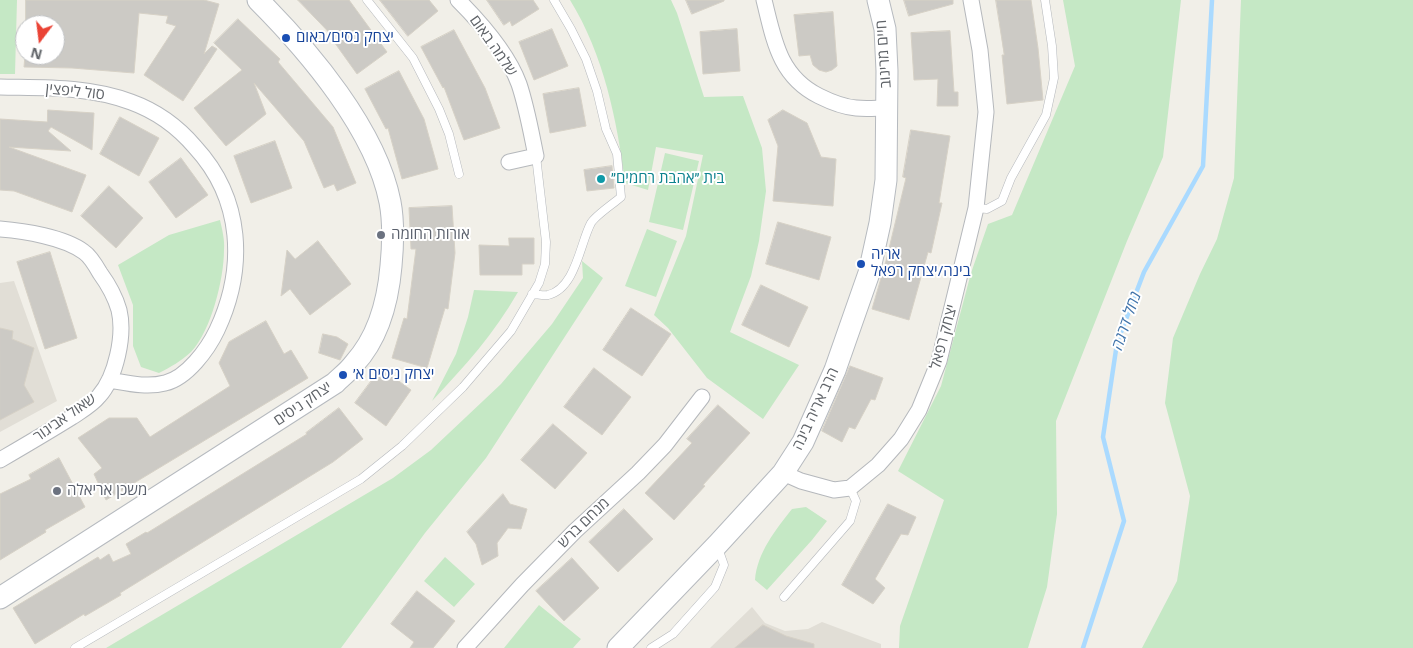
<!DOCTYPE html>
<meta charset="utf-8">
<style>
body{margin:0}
#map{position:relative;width:1413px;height:648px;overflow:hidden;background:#f1efe8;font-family:"Open Sans",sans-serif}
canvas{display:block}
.north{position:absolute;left:15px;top:15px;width:50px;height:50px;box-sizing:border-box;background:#fff;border:1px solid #bfc1c3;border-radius:50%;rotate:195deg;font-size:14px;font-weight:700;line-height:20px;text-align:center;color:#5f6368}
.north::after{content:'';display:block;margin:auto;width:18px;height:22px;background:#ea4335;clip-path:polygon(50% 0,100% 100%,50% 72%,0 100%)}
</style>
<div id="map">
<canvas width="1413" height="648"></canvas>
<div class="north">N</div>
</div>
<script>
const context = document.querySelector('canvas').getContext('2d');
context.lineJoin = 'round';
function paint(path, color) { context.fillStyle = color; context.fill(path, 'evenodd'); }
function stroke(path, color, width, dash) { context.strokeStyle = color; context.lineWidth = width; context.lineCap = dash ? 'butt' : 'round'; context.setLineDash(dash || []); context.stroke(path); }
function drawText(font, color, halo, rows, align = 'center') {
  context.font = font + ' "Open Sans",Heebo,sans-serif'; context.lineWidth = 4; context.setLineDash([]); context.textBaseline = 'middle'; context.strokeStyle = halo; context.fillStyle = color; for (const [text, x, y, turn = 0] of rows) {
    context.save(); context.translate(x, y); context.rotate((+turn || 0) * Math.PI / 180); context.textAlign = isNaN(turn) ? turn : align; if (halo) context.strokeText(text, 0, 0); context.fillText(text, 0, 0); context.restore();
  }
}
const education = new Path2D(`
 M14,281L57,401L0,432V283Z
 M752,607L765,623L785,631L808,629L822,622L881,644V648H710Z`);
const green = new Path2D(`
 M0,0H17L15,74H0Z
 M570,0H671L677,13L704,97L743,96L762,148L766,191L759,241L751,276L730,332L799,365L763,419L707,378L668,328L654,315L686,236L703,155L656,147L648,190L625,183C617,120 604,55 570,0Z
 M1063,0H1181L1163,157L1127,241L1056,421L1057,514L1047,587L1028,648H899L900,626L944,500L898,471L941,386L971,273L988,224L1012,215L1075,66Z
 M1241,0H1413V648H1142L1177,581L1190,496L1165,403L1173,338L1200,274L1217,239L1234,178Z
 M665,153L699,161L683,230L649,222Z
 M220,220C222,229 225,240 224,250C224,279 211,331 191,352C181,361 171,367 159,373L141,367L133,346V305L118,265L169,235Z
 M647,229L677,241L656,297L625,286Z
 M582,261L603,278L486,458L425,533L341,648H106L393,478L431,450L501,384L552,324L583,278Z
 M474,290L518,292C494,334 465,366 432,401L456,354L468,317Z
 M806,507L827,521L812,540L767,590L755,580C757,553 776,529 792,509Z
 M445,557L475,584L454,607L424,581Z
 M539,605L581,639L573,648H504Z`);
const stream = new Path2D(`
 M1083,648L1124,521L1103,437L1117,343L1144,272L1203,166L1212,0`);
const building = new Path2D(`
 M26,0H204L219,4L204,54L212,46L217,49L183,101L144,75L176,26L166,23L168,16L139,13L134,73L72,68L24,67L25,55H55V25H26Z
 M298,0H349L387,52L357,74L332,39L334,38Z
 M380,0H429L438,11L408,36Z
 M487,0H533L539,9L512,26L510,21L504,25Z
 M686,0H724V1L692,14Z
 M904,0H953V4L909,16Z
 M996,0H1031L1038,48L1043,100L1007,104L1002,55H1004Z
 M833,12L837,66L832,70L826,72L819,70L813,65L810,55L799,56L794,15Z
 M238,19L280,59L278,62L333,127L356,183L337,191L334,184L324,188L304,141L254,83L266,114L226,146L194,108L242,70L214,43Z
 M552,29L568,66L534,80L519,42Z
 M737,29L740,71L703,74L700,32Z
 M454,30L485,88L500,128L464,140L444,87L443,88L421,47Z
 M950,31L954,92H958V106H937L938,79L914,80L911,33Z
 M399,71L424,119L438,169L402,179L388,128L386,129L365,89Z
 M579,88L586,126L550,133L543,94Z
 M48,110L94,113L92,150L51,127L48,131L71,151L9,147L86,175L72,212L14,191L0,190V119L47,122Z
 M783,110L807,123L821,157L836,159L833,206L773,201L778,146L768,120Z
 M120,117L159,138L139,176L100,154Z
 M911,130L950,136L939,203H942L931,253L928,252L909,320L872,309L886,261L906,178L903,177Z
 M275,141L292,188L251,203L234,156Z
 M181,158L208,195L176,218L149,182Z
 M612,166L614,188L587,191L584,170Z
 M109,186L143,218L116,248L81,216Z
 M452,206L455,253L448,309L445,308L427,368L392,358L404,318L407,319L416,249H411L409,208Z
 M778,222L831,237L819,280L766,264Z
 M509,238H534V264H522V275H480L479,245L509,246Z
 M318,241L351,284L310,315L290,289L281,296L287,250L295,259Z
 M50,252L77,338L45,349L17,262Z
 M761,285L808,307L789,347L742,325Z
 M631,308L671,334L642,376L603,350Z
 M266,321L284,354L291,350L308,378L106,500L94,474L102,468L78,438L109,418H137L150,437L230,386L219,363L229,342Z
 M0,328L13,331L12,339L34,348L24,385L34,402L0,420Z
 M323,334L337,337L348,344L340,360L319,353Z
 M850,366L883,378L875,400L871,399L855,429L849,427L842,442L822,431Z
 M381,368L411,390L386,426L355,403Z
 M594,368L631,397L602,435L564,407Z
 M718,405L750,433L703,485L705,486L674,520L645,493L692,443L687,439Z
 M339,408L363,439L333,462L120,593L121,595L85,616L84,614L35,644L13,608L98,557L100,560L109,554L113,562L131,554L126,544L146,532L147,533L307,434L306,433Z
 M553,424L587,453L555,489L521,460Z
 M59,458L85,507L45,530L46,532L0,560V494L31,479L29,475Z
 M503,494L510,504L527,509L521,529L508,528L497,543L498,556L482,565L476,544L467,532Z
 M888,504L916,517L908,535L901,534L875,579L885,588L873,604L842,585Z
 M624,509L653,539L618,572L589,542Z
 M572,558L599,588L564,621L536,591Z
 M417,591L455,621L433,648H410L414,642L391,624Z
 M763,625L786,636L814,644V648H735Z`);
const lane = new Path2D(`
 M367,0L413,58L439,109L449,134L459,174
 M976,208L987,209L1002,201L1011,178L1046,115L1054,78L1052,46L1045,0
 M532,294C537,294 543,296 548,295C576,288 580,243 591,223C596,215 613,204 621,197L617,154L606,129L597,91L586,59L571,29L554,0
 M784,597L850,521L856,501L850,488
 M75,648L361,479L402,446L463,387L511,331L539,283L545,264L546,242L536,156
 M651,648L673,634L715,587L724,565L718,548`);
const street = new Path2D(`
 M458,0C481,23 508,54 519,84C527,108 531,132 536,156L509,162
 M764,0C774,40 779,76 819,96C831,102 843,107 856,108C866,109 877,108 887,108
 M0,87C44,88 89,86 131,102C156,111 178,127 195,147C243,199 246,268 217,330C208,349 187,378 165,383C147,388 127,383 109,380
 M0,229C24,231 64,237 84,252C90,256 96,266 100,273C108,284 115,296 119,310C125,335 116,377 99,396C92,405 81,411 72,417C48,432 24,446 0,460
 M783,473L801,481L834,490L850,488L878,465L901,439L919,410L939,361L976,208L986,112L980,50L971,0
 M465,648L522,585L575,531L638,473L665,445L702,397`);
const secondary = new Path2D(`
 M0,598L335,383C341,377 349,371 354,364C378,338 388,301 391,266C393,245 394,223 390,202C376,130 309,51 258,0
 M618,648L717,545L783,473L803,442L835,370L869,273L880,223L886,180L887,71L885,29L878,0`);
const markers = [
 [286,38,5,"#1a4fb4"],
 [601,179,5,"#0f9aa8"],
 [381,235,5,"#6b7280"],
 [861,264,5,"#1a4fb4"],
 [343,375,5,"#1a4fb4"],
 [57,491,5,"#6b7280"]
];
const transitNames = [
 ["יצחק נסים/באום",296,38],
 ["אריה",871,255],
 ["בינה/יצחק רפאל",871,272],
 ["יצחק ניסים א׳",353,375]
];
const streetNames = [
 ["שלמה באום",493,46,55],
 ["חיים מרינוב",884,54,-94],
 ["סול ליפצין",75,92,6],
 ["יצחק רפאל",944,337,-75],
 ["יצחק ניסים",303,404,-34],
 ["הרב אריה בינה",816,409,-65],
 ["שאול אביגור",65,418,-35],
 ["מנחם ברש",584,523,-44]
];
const cultureNames = [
 ["בית ״אהבת רחמים״",611,179]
];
const worshipNames = [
 ["אורות החומה",391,235],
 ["משכן אריאלה",67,491]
];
const waterNames = [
 ["נחל דרגה",1127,321,-71]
];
paint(education, '#e1ded6');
paint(green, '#c5e8c5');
stroke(stream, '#aadaff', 4.5);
paint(building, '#cccac5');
stroke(building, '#d6d1c6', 1);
stroke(lane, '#b5b8bc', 9);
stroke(street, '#b5b8bc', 17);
stroke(secondary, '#b6babf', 23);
stroke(lane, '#fff', 8);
stroke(street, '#fff', 15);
stroke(secondary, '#fff', 21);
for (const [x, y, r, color] of markers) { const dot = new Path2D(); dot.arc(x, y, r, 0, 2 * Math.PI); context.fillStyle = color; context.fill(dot); stroke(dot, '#fff', 2); }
drawText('15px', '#164399', '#fff', transitNames, 'left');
drawText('15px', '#5f6368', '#fff', streetNames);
drawText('15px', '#0d838f', '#fff', cultureNames, 'left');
drawText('15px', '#5b616d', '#fff', worshipNames, 'left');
drawText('italic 16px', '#4174aa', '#fff', waterNames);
</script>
